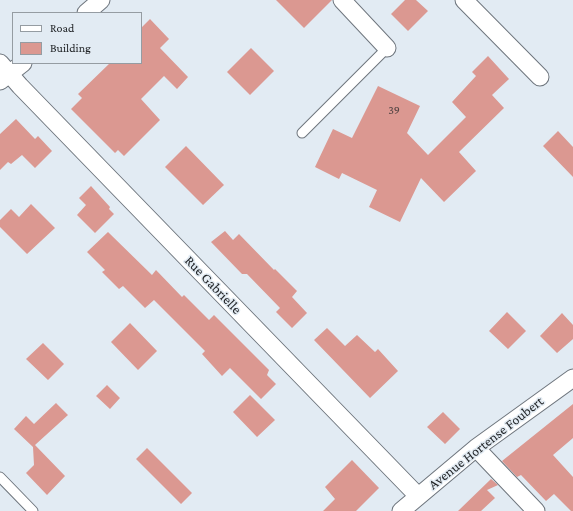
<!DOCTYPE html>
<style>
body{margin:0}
#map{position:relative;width:573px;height:511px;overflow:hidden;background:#e2ebf3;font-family:"Crimson Pro",serif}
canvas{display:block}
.legend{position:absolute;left:12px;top:12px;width:130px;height:52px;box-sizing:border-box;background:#e2ebf3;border:1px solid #959ca2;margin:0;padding:5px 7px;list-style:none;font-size:12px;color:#222528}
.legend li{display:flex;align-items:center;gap:8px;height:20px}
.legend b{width:20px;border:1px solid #959ca2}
</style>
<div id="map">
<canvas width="573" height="511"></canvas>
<ul class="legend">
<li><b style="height:5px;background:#fff"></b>Road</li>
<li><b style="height:11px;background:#db9891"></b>Building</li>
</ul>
</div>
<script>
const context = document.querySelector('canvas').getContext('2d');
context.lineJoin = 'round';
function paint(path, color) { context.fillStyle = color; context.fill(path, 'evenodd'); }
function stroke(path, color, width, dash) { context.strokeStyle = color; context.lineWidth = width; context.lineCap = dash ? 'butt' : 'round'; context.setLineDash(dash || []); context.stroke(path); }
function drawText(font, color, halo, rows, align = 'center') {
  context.font = font + ' "Crimson Pro",serif'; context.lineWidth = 3; context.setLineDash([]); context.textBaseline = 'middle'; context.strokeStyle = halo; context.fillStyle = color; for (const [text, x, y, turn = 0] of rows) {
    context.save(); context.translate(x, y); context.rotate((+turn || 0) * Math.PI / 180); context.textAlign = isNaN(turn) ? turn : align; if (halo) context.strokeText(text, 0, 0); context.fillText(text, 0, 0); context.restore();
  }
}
const building = new Path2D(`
 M276,0H332L304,28Z
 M405,0H416L428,11L408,31L391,14Z
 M150,19L169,39L160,48L188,77L177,89L164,76L141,99L160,120L124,156L118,150L115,153L71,109L82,98L78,94L110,63H141V28Z
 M251,48L274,71L250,95L227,72Z
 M488,56L509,79L492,95L504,108L459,152L476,171L444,202L421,178L400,222L369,207L377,190L342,173L339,179L315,167L333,129L352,138L378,86L420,106L407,133L428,155L466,117L452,102L476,76L472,72Z
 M16,119L35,139L38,136L52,151L35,168L22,155L11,164L8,162L0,170V134Z
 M558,131L573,147V177L543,146Z
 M186,146L224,185L203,205L165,167Z
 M91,186L110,207L109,209L114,214L95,233L77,215L86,205L79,198Z
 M31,204L55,228L27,254L0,227V220L11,209L19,217Z
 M225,231L233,240L239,234L274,270L275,269L297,291L292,297L307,313L292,328L276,312L280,308L247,274H242L211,242Z
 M108,232L152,275L156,270L182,297L184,295L209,320L214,315L269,370L267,375L276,384L261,399L230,368L222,376L202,354L205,351L154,300L145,308L123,286L119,289L102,272L105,270L87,252Z
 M507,312L526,331L508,349L489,331Z
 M562,313L573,325V339L557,353L540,336Z
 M130,323L157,351L138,370L111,342Z
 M327,328L345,346L357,335L375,352L378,349L398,371L370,398L314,340Z
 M43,343L64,364L48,380L26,359Z
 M107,385L120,398L110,409L96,396Z
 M250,395L275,420L257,437L233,412Z
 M56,403L68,415L35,445L65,476L47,495L26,473L34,465L33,447L14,429L26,416L34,424Z
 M573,404V438L553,455L573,477V511H571L554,494L546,501L521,475L517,477L502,461Z
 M443,412L460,429L445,444L427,427Z
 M147,448L192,493L181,504L136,459Z
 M352,460L379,488L356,511H323L335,499L325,487Z
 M491,479L498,485L487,490L495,498L481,511H458Z`);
const lane = new Path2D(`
 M302,133L387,48
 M0,477L33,511`);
const street = new Path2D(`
 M342,0L387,48
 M464,0L540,77
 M86,13L101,0
 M0,63L20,86L418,496
 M0,81L23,63
 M476,448L536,511
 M401,511L476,448L573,378`);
const numberNames = [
 ["39",394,110]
];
const streetNames = [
 ["Rue Gabrielle",213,285,46],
 ["Avenue Hortense Foubert",486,443,-38]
];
paint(building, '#db9891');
stroke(lane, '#6e757d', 11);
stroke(street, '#6e757d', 19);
stroke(lane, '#fff', 9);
stroke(street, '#fff', 17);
drawText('12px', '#504242', null, numberNames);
drawText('14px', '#222528', '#e2ebf3', streetNames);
</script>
